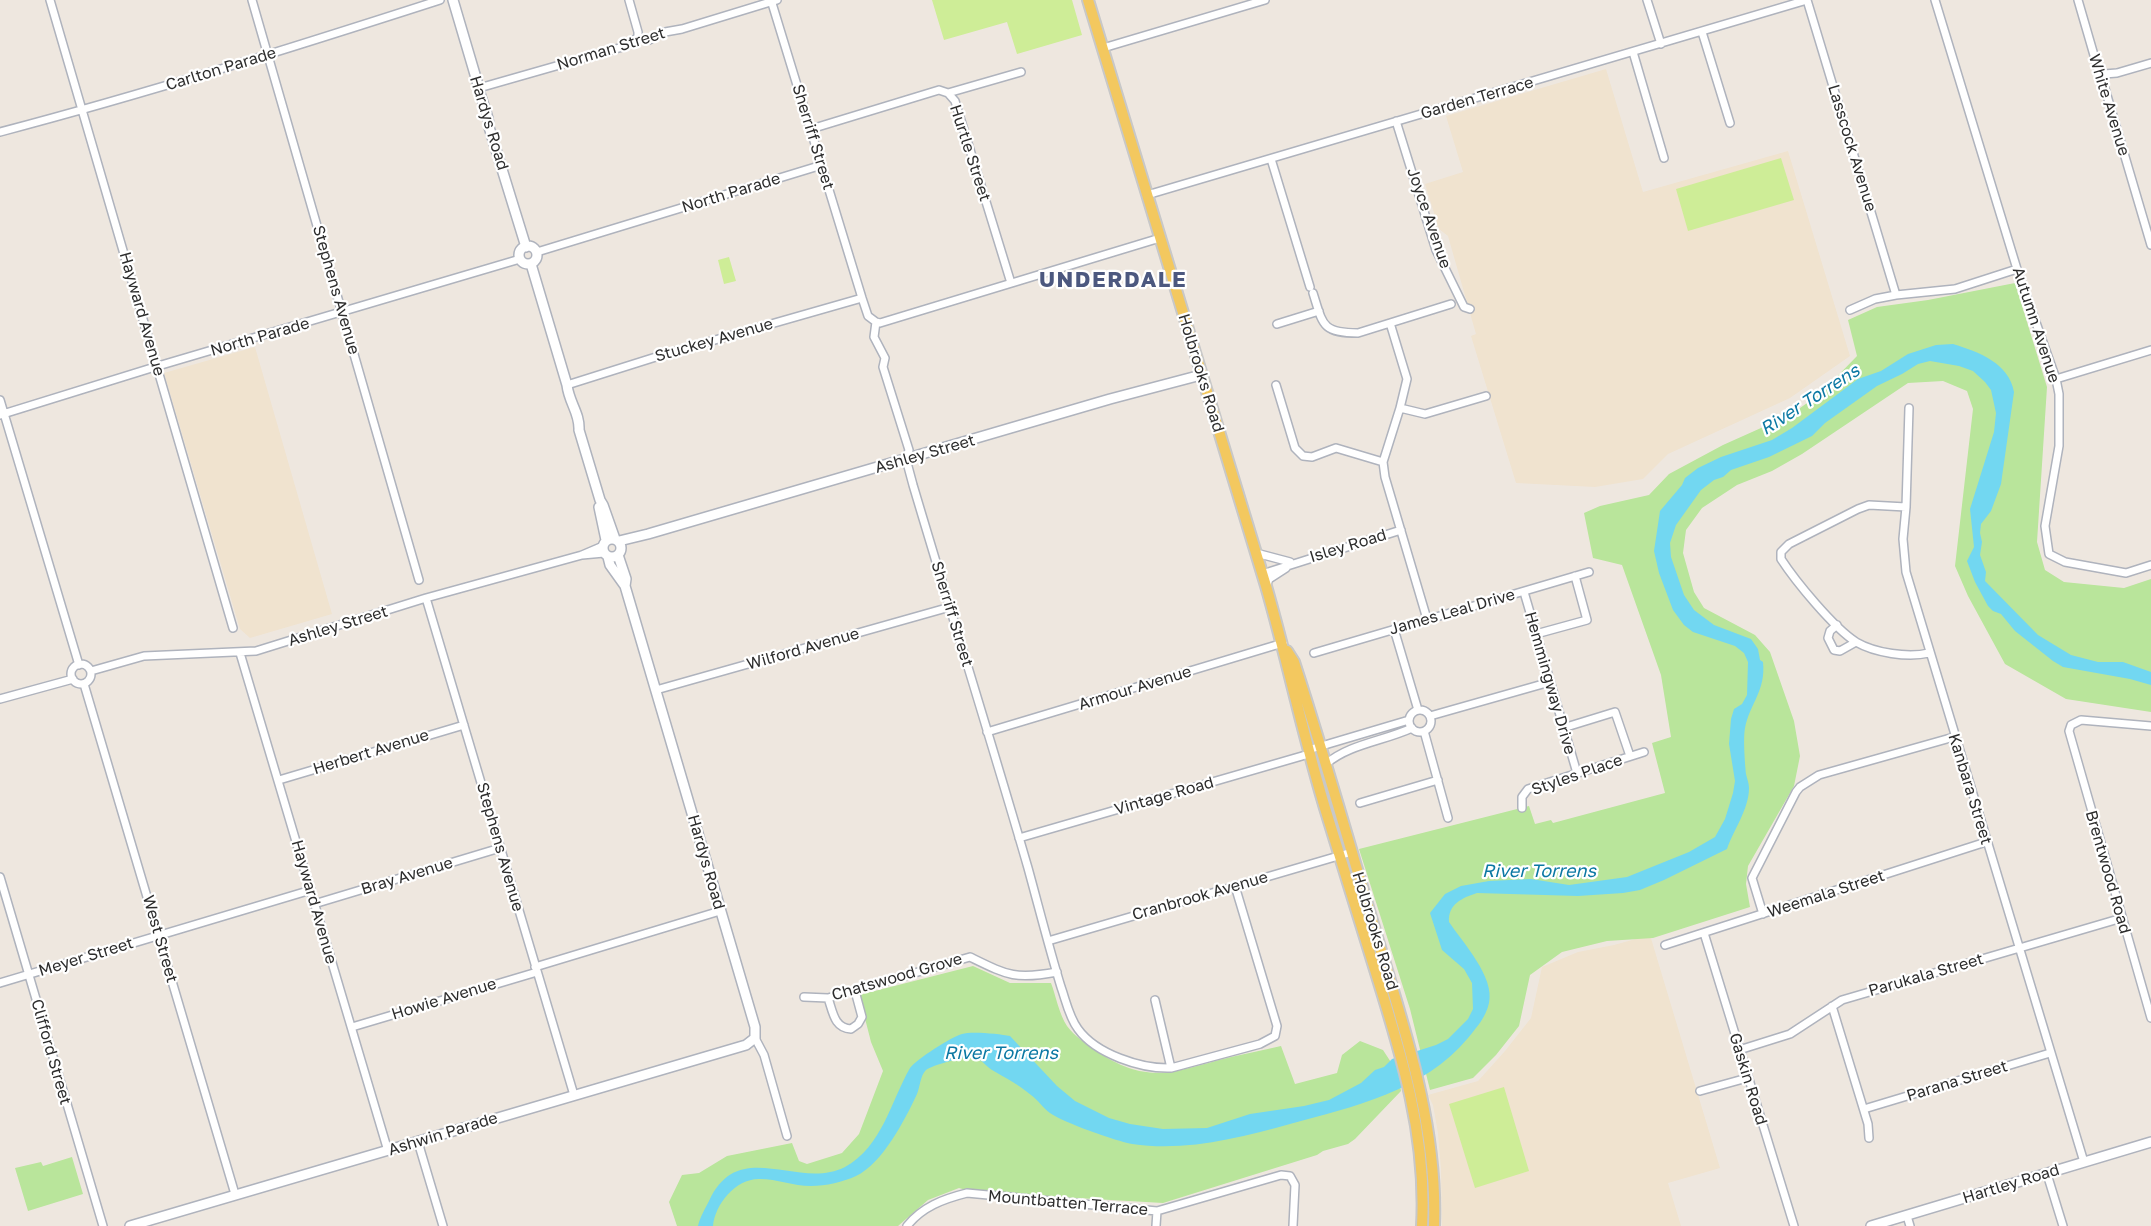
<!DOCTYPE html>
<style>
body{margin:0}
canvas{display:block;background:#eee7df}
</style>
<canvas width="2151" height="1226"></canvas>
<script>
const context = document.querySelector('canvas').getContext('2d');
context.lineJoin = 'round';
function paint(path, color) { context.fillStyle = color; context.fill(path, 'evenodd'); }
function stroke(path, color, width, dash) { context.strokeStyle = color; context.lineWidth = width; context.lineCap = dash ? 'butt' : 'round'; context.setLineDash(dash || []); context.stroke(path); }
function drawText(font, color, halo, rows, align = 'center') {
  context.font = font + ' "Golos Text",sans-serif'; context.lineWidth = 4.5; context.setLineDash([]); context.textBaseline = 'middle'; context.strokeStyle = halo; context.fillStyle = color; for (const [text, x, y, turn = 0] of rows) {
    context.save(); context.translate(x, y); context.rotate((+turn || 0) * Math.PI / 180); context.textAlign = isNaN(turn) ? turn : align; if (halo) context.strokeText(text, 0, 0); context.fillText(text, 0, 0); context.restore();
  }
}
const education = new Path2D(`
 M1606,69L1643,192L1788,151L1850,356L1790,398L1668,454L1643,479L1595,487L1516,483L1471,336L1476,334L1448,236L1439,229L1425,184L1463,172L1446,116Z
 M255,347L332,614L250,638L240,629L164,373Z
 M1650,935L1720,1168L1668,1183L1681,1226H1442L1441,1170L1438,1133L1433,1105L1428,1095L1478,1081L1505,1051L1531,1018L1542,967L1578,952L1614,945Z`);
const green = new Path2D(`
 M2015,283L2047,387L2037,542L2045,570L2064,582L2124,588L2151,579V712L2066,699L2005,664L1968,596L1955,566L1973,409L1967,391L1943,381L1908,383L1802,454L1772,471L1737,485L1702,508L1686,530L1683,553L1694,592L1704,608L1755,635L1770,652L1794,721L1800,756L1794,786L1748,866L1746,884L1750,907L1653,938L1607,941L1562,952L1530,975L1519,1026L1496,1055L1473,1078L1430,1090L1410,1009L1359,849L1529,806L1535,824L1551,820L1553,823L1665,793L1652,743L1671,737L1661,675L1622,565L1593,558L1584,513L1600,506L1649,495L1669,474L1723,445L1790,415L1820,394L1857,356L1848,320L1877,307L1928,300Z
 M973,966L1010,983H1051C1056,996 1059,1014 1067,1026C1074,1036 1086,1043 1095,1050C1149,1087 1174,1071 1231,1057C1248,1053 1265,1050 1281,1046L1295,1084L1337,1073L1342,1055L1360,1041L1383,1050L1398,1073L1401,1091L1355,1139L1348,1144L1323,1151L1317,1155L1163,1203L973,1192L959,1188L928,1200L898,1226H677L669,1202L682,1175L699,1173L727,1156L792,1143L799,1161L807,1164L842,1153L859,1134L883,1071L871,1042L859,995Z
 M72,1157L83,1194L28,1211L15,1168L41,1162L43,1166Z`);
const pitch = new Path2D(`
 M932,0H1072L1082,35L1017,54L1007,22L944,40Z
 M1781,158L1794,200L1688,231L1676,189Z
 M729,257L736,281L724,284L718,260Z
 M1504,1087L1529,1171L1475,1188L1449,1104Z`);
const water = new Path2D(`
 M1953,344C1979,352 2009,363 2014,392L2001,484L1991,511L1981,524L1980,533L1982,542L1980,555L1986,572L1985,581L2038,635L2071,655L2098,662H2123L2151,672V685L2130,679L2063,667L2053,661L2015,631L2001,614L1993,611L1988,606L1975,582L1967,561L1974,547L1970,509L1994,432L1996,413L1991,390L1985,382L1973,371L1959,366L1930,361L1918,364L1902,374L1877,386L1825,423L1812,436L1769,457L1731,470L1723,477L1714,480L1701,490L1676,525L1670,543L1671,557L1684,595L1694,610L1714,625L1751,639L1758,649L1760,660L1763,662C1766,691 1750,703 1745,728C1743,739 1745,763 1746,774C1747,779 1749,783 1749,788C1749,809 1734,829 1727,849L1664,880L1640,890L1623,893L1578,896L1477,893C1462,898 1448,904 1449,922C1463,943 1495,977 1489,1003C1486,1017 1477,1027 1468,1038C1424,1091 1353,1107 1290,1124C1239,1138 1185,1152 1132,1144C1116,1141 1062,1122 1050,1113C1043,1108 1038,1100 1031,1095C1019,1085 1006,1078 992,1070C984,1065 982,1058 971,1057C962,1057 933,1065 926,1070C920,1076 920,1087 917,1094C905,1120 882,1164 856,1176C843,1182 826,1186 811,1186C793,1186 777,1179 760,1179C736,1178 715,1204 713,1226H698C700,1217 705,1209 709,1201C739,1136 798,1191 845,1167C882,1147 891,1101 910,1068C917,1059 951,1037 962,1034C971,1031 1000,1034 1010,1036L1057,1086L1075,1101L1109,1118L1130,1124L1163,1129L1207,1128L1250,1114L1304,1106L1329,1100L1361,1083L1375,1070L1384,1067L1392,1059L1436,1045L1448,1039L1468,1019L1473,1009L1472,983L1464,969L1442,950L1430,913L1445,894L1461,886L1489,881L1531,879L1569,885L1627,877L1689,852L1715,837L1725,819L1733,793L1735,781L1729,744L1731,719L1734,709L1742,704L1747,695L1748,662L1744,653L1735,646L1693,632L1684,625L1673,610L1659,573L1654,551L1660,511L1682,485L1685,478L1698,468L1721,457L1772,440L1792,428L1858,379L1881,371L1908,354L1936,345Z`);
const street = new Path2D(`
 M50,0L233,628
 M252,0L419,580
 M629,0L638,32V37
 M771,0L862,298L868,316L876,322
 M1647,0L1661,44
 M1807,0L1896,295
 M1935,0L2017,269L2056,379L2059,394V446L2045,526L2049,554L2065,562L2126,573L2151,565
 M2078,0L2098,69L2104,74L2103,82L2151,245
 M1702,32L1730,123
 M638,37L649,40L665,32L682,29L777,0
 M1103,48L1265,0
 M1633,52L1664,158
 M2104,74L2117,73L2151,63
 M479,88L626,46L638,37
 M948,93L1021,72
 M1396,121L1436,250L1464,307L1470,309
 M811,129L939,90L948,93L955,101L1011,283
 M0,132C148,93 294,47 440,0
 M1271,159L1310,287
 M1147,195L1807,0
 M537,252L822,165
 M1313,293C1323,325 1322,333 1358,333L1451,304
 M1850,310L1875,299L1896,295L1955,289L2017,269
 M876,322L874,337L885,358L883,367L909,450L906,459L913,485C951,613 991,740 1028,868C1039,908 1049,948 1061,987C1066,1001 1069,1017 1078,1029C1096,1054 1141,1069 1171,1068L1260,1044L1275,1036L1277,1026L1235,886
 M876,322L880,323L1160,238
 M1390,323L1407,379L1400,408L1383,462L1385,477L1427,619
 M1277,324L1319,311
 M2056,379L2151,350
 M567,385L659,356L862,298
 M1276,385L1295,448L1303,456L1312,457L1336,448L1383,462
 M0,400L79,665
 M1400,408L1425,414L1486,396
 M1909,408L1906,507L1903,539L1906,572L2084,1162
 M0,415L158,366L520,259
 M1906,507L1869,505L1858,509L1789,544L1781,552V559C1796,582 1834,628 1856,642C1875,653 1908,658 1929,653
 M1256,553L1290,562
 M582,555L604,553
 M1262,574L1401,530
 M1266,586L1269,579L1286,568
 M1524,592L1577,773
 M426,598L574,1095
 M1837,625L1830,631L1828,638L1834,650L1840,651L1856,642
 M1394,629L1418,710
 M1536,634L1587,620L1575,576
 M240,653L388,1151
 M1314,653L1589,572
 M71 674a10 10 0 1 1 20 0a10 10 0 1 1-20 0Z
 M91,671L144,656L256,651L426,598L582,555L603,546
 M84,684L235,1194
 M656,690L950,607
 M0,699L73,679
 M1409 721a11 11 0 1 1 22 0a11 11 0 1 1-22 0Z
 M1430,716L1550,682
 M2151,726L2081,720L2071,725L2069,731L2151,1018
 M1563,728L1615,712L1630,756
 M1424,731L1448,818
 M987,732L1283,643
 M1308,750L1409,720
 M1326,764C1349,744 1384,741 1412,728
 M279,780L464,725
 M1360,803L1438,780
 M1522,808V797L1528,789L1644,752
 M1019,838L1309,754
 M0,877L103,1226
 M314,904L500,848
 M1763,914L1752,878L1796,792L1800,787L1819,775L1954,737
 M1704,933L1794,1226
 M1048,941L1352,852
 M1665,945L1986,842
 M535,967L720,911
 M0,983L311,890
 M804,997L828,998L970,957C1007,975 1015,980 1057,972
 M828,998C833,1012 834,1028 851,1029L858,1024L862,1017L855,991
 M1155,1000L1171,1068
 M1832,1006L1868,1124L1869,1138
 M352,1027L537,972
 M755,1038L764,1055L787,1136
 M1739,1050L1790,1034L1842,1000L2122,918
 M1700,1091L1747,1078
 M1864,1109L2050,1053
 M418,1142L443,1226
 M2047,1174L2063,1226
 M1907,1216L1910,1226
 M907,1226C922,1207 943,1199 967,1193L1157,1211L1281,1175L1290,1176L1295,1185L1293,1226
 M1156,1226L1157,1211`);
const secondary = new Path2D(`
 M453,0L479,88C481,102 489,113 489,127L526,247
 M519 255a9 9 0 1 1 18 0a9 9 0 1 1-18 0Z
 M531,264L567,385C569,403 580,413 579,430L600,500L603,505L615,539
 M599,507L606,540
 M603 548a9 9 0 1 1 18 0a9 9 0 1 1-18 0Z
 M619,541L648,534L1110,399L1201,375
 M608,557L610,565L625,586
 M130,1226L746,1045L755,1038V1027L625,586L626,579L618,555
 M1871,1226L2151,1142`);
const primary = new Path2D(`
 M1088,0L1266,586C1288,662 1304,741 1328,818C1344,870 1360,921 1376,973C1402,1056 1427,1138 1422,1226
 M1287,651L1294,662C1322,748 1347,836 1373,924C1402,1022 1438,1122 1434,1226`);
const streetNames = [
 ["Norman Street",611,49,-17],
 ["Carlton Parade",221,69,-17],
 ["Garden Terrace",1477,98,-16],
 ["White Avenue",2109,105,73],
 ["Hardys Road",489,123,73],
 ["Sherriff Street",813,137,73],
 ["Lasscock Avenue",1852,148,73],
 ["Hurtle Street",970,153,72],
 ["North Parade",731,193,-17],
 ["Joyce Avenue",1429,218,71],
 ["Stephens Avenue",336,290,74],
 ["Hayward Avenue",142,314,74],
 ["Autumn Avenue",2036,325,72],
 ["North Parade",260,337,-16],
 ["Stuckey Avenue",714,340,-16],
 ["Holbrooks Road",1201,373,73],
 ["Ashley Street",925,454,-16],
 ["Isley Road",1348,546,-17],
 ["James Leal Drive",1452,612,-16],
 ["Sherriff Street",952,614,73],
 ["Ashley Street",338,626,-17],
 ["Wilford Avenue",803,649,-16],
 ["Hemmingway Drive",1550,683,74],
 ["Armour Avenue",1135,688,-17],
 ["Herbert Avenue",371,752,-17],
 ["Styles Place",1577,775,-19],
 ["Kanbara Street",1970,789,73],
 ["Vintage Road",1164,796,-16],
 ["Stephens Avenue",500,847,74],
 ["Hardys Road",706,862,74],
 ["Brentwood Road",2108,872,74],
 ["Bray Avenue",407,876,-17],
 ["Weemala Street",1826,894,-18],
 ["Cranbrook Avenue",1200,896,-16],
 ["Hayward Avenue",314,902,74],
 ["Holbrooks Road",1375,931,73],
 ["West Street",160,939,74],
 ["Meyer Street",86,957,-17],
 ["Parukala Street",1926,975,-16],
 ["Chatswood Grove",897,977,-16],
 ["Howie Avenue",444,999,-17],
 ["Clifford Street",51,1052,74],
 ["Gaskin Road",1748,1079,73],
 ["Parana Street",1957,1081,-17],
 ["Ashwin Parade",443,1134,-17],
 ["Hartley Road",2011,1184,-17],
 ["Mountbatten Terrace",1068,1203,5]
];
const waterNames = [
 ["River Torrens",1810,400,-33],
 ["River Torrens",1539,871],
 ["River Torrens",1001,1053]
];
const districtNames = [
 ["UNDERDALE",1113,280]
];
paint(education, '#f0e3cf');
paint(green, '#b9e59b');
paint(pitch, '#ceed97');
paint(water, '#72d7f1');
stroke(street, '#afb3bd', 10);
stroke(secondary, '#afb3bd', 12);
stroke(primary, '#c8c8c8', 14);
stroke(street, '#fff', 7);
stroke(secondary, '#fff', 9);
stroke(primary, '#f3c85f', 10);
drawText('16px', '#2d2d2d', '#fff', streetNames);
drawText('italic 18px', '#0b78a3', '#fff', waterNames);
context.letterSpacing = '1.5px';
drawText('bold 22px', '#4c587f', '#fff', districtNames);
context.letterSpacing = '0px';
</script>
